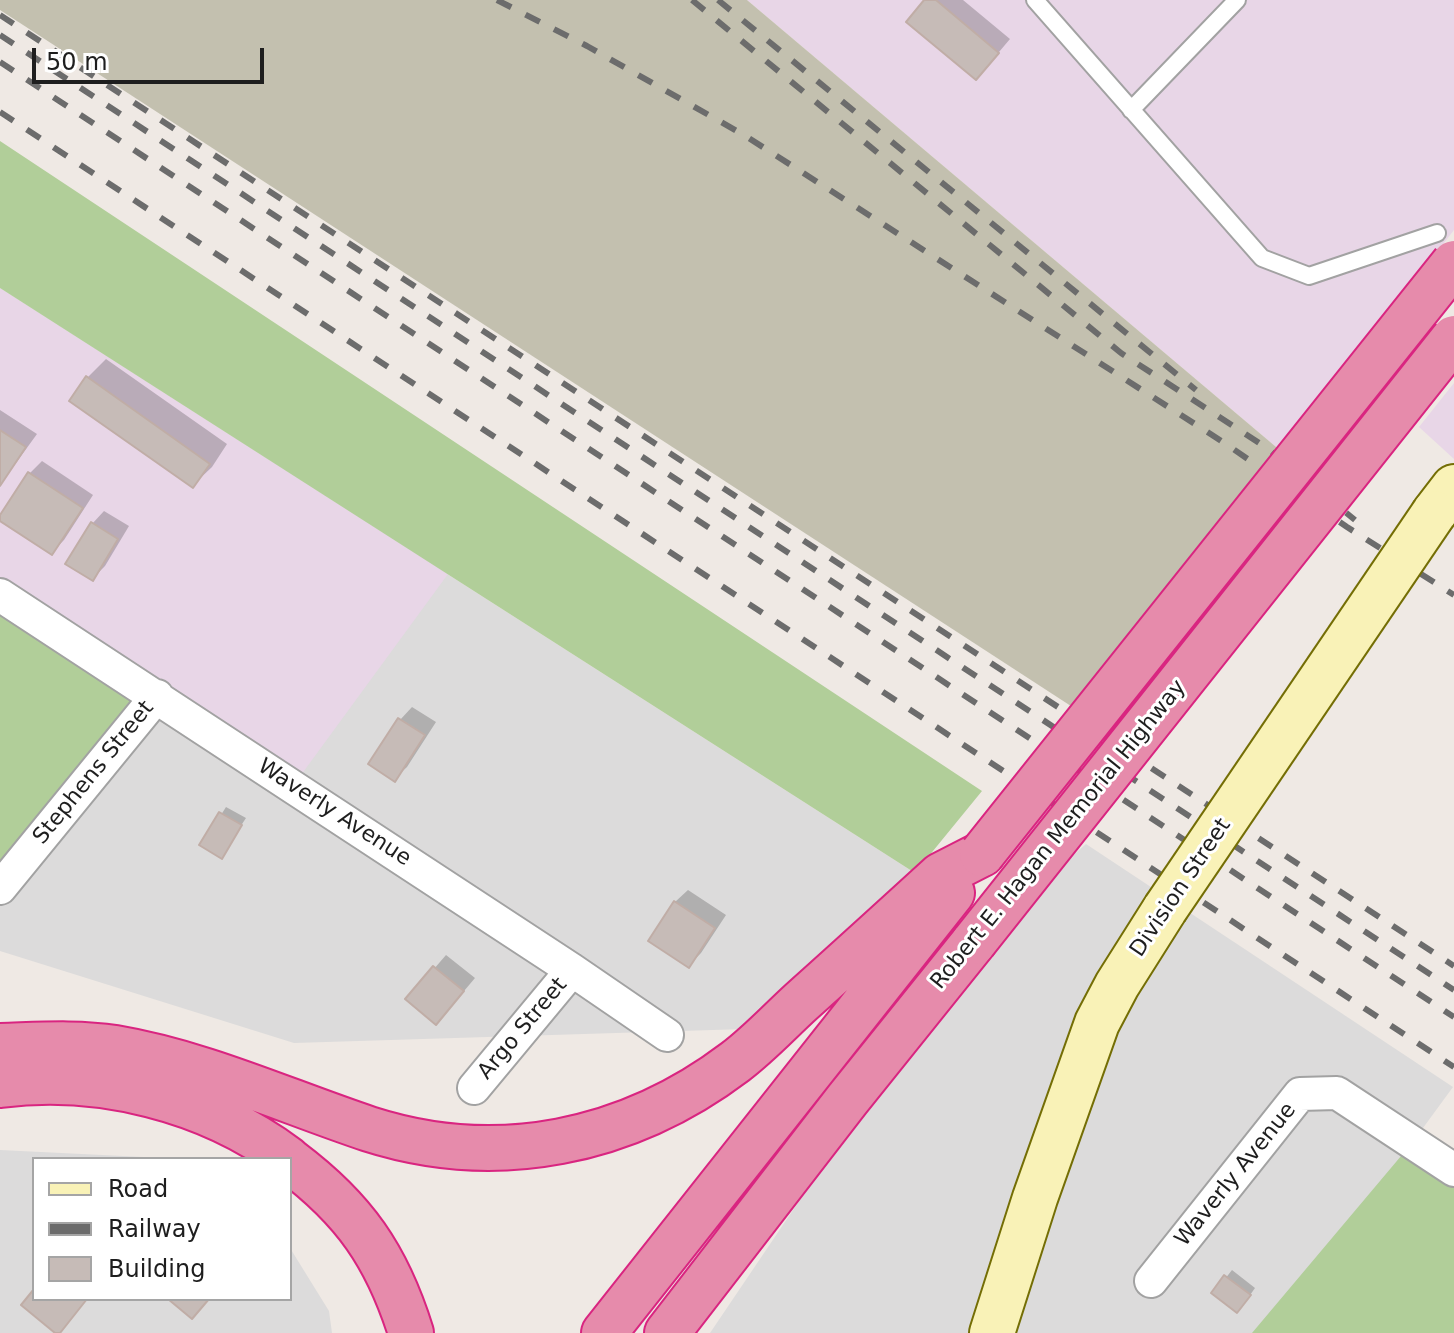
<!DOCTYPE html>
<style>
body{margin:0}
#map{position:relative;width:1454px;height:1333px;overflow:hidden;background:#efe9e4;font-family:"DejaVu Sans",sans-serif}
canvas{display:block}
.legend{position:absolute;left:32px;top:1157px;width:260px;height:144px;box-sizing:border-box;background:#fff;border:2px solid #a5a5a5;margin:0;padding:10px 14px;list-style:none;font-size:24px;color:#1e1e1e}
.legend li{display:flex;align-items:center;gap:16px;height:40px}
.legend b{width:40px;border:2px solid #a5a5a5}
.scale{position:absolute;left:32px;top:48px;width:232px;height:36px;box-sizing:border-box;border:4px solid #1e1e1e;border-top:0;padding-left:10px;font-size:24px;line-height:28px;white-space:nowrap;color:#1e1e1e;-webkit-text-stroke:6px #fff;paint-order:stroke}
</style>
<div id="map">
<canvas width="1454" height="1333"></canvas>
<ul class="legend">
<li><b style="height:10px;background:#f9f2b7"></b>Road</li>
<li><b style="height:10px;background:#6c6c6c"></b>Railway</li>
<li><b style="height:22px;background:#c6bbb7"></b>Building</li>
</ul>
<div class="scale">50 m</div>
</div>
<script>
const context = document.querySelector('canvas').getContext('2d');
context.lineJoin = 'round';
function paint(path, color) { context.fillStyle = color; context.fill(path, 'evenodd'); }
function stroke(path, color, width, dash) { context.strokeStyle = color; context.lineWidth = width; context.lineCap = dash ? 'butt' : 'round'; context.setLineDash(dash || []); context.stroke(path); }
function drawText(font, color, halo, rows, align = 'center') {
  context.font = font + ' "DejaVu Sans",sans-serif'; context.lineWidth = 6; context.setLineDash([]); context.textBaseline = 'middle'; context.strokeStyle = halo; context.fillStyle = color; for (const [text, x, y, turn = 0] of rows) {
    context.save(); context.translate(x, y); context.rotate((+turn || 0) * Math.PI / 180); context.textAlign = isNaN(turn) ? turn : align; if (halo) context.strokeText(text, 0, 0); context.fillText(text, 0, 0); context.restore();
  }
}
const residential = new Path2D(`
 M0,288L915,873L745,1029L294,1043L0,951Z
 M1086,844L1453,1087L1412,1143L1454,1333H710L974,942Z
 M0,1150L184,1159H34V1299H290V1248L329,1311L332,1333H0Z`);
const industrial = new Path2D(`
 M747,0H1454V230L1282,452Z
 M0,288L448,574L293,786L0,595Z
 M1454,383V459L1419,427Z`);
const construction = new Path2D(`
 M0,0H747L1282,452L1074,708L0,10Z`);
const forest = new Path2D(`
 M0,141L982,791L915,873L0,288Z
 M0,595L157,696L0,888Z
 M1412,1143L1454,1170V1333H1252Z`);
const shadow = new Path2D(`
 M927,0H963L1010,39L988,65Z
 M106,359L227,444L212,467L193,485L87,378Z
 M0,410L37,434L0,485Z
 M42,461L93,495L64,540L52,552L0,519L29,474Z
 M104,511L129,526L105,566L93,578L92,524Z
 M412,707L436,722L407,767L394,779L400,720Z
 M226,807L246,818L221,856L202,845Z
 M688,890L726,915L701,953L689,965L675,902Z
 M446,955L475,978L448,1010L408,999Z
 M1232,1270L1255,1288L1243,1305L1214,1293Z`);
const building = new Path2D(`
 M924,0H936L999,53L976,80L906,22Z
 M86,376L210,464L193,488L69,401Z
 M0,430L26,447L0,486Z
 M28,472L83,508L52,555L0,521V515Z
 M91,522L118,539L93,581L65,564Z
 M398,718L425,735L395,782L368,764Z
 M219,812L242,825L222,859L199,845Z
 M674,901L715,928L689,968L648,941Z
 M433,966L464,991L436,1025L405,999Z
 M1224,1275L1251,1295L1237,1313L1211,1293Z
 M34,1289V1299H87L60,1333H55L21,1305Z
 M168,1299H209L192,1319Z`);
const lane = new Path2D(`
 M1035,0L1262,258L1309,276L1437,233
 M1131,110L1237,0`);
const street = new Path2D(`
 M0,595L572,970L667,1035
 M0,888L157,696
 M474,1088L572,970
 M1151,1281L1300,1094L1337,1093L1454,1170`);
const secondary = new Path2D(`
 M1434,513L1454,487
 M992,1333L1035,1198L1097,1023L1117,985L1165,909`);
const highway = new Path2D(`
 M0,1046C38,1045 77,1042 115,1048C203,1063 285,1101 369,1129C497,1170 628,1143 735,1062C759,1044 780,1021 802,1001C849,959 895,917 941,875L982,854
 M0,1085C98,1072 208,1099 288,1159
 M290,1161C354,1209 387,1256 411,1333
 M604,1333L952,893
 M667,1333L847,1100L974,942`);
const rail = new Path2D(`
 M497,0L587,46L744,135L1223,442L1347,527L1454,595
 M692,0L1121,353L1267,448L1355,520
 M718,0L1196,390
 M0,15L1454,966
 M0,35L1454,990
 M0,62L1454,1017
 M0,112L1454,1067`);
const secondaryBridge = new Path2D(`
 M1165,909L1434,513`);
const highwayBridge = new Path2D(`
 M982,854L1454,263
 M974,942L1454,338`);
const streetNames = [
 ["Stephens Street",94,773,-51],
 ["Waverly Avenue",334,813,33],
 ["Robert E. Hagan Memorial Highway",1059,835,-51],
 ["Division Street",1181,888,-56],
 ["Argo Street",523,1029,-50],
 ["Waverly Avenue",1236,1175,-51]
];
paint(residential, '#dcdbdb');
paint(industrial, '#e8d6e7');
paint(construction, '#c3c0af');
paint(forest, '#b1ce99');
paint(shadow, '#0003');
paint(building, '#c6bbb7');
stroke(building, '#c0ada6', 2);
stroke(lane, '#a2a2a2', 20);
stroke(street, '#a2a2a2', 36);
stroke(secondary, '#746e05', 48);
stroke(highway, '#d92580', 48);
stroke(lane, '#fff', 16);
stroke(street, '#fff', 32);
stroke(secondary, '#f9f2b7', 44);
stroke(highway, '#e68bab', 44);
stroke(rail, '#6c6c6c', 6, [16, 16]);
stroke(secondaryBridge, '#746e05', 48, []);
stroke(highwayBridge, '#d92580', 48, []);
stroke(secondaryBridge, '#f9f2b7', 44);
stroke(highwayBridge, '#e68bab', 44);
drawText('22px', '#1e1e1e', '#fff', streetNames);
</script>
